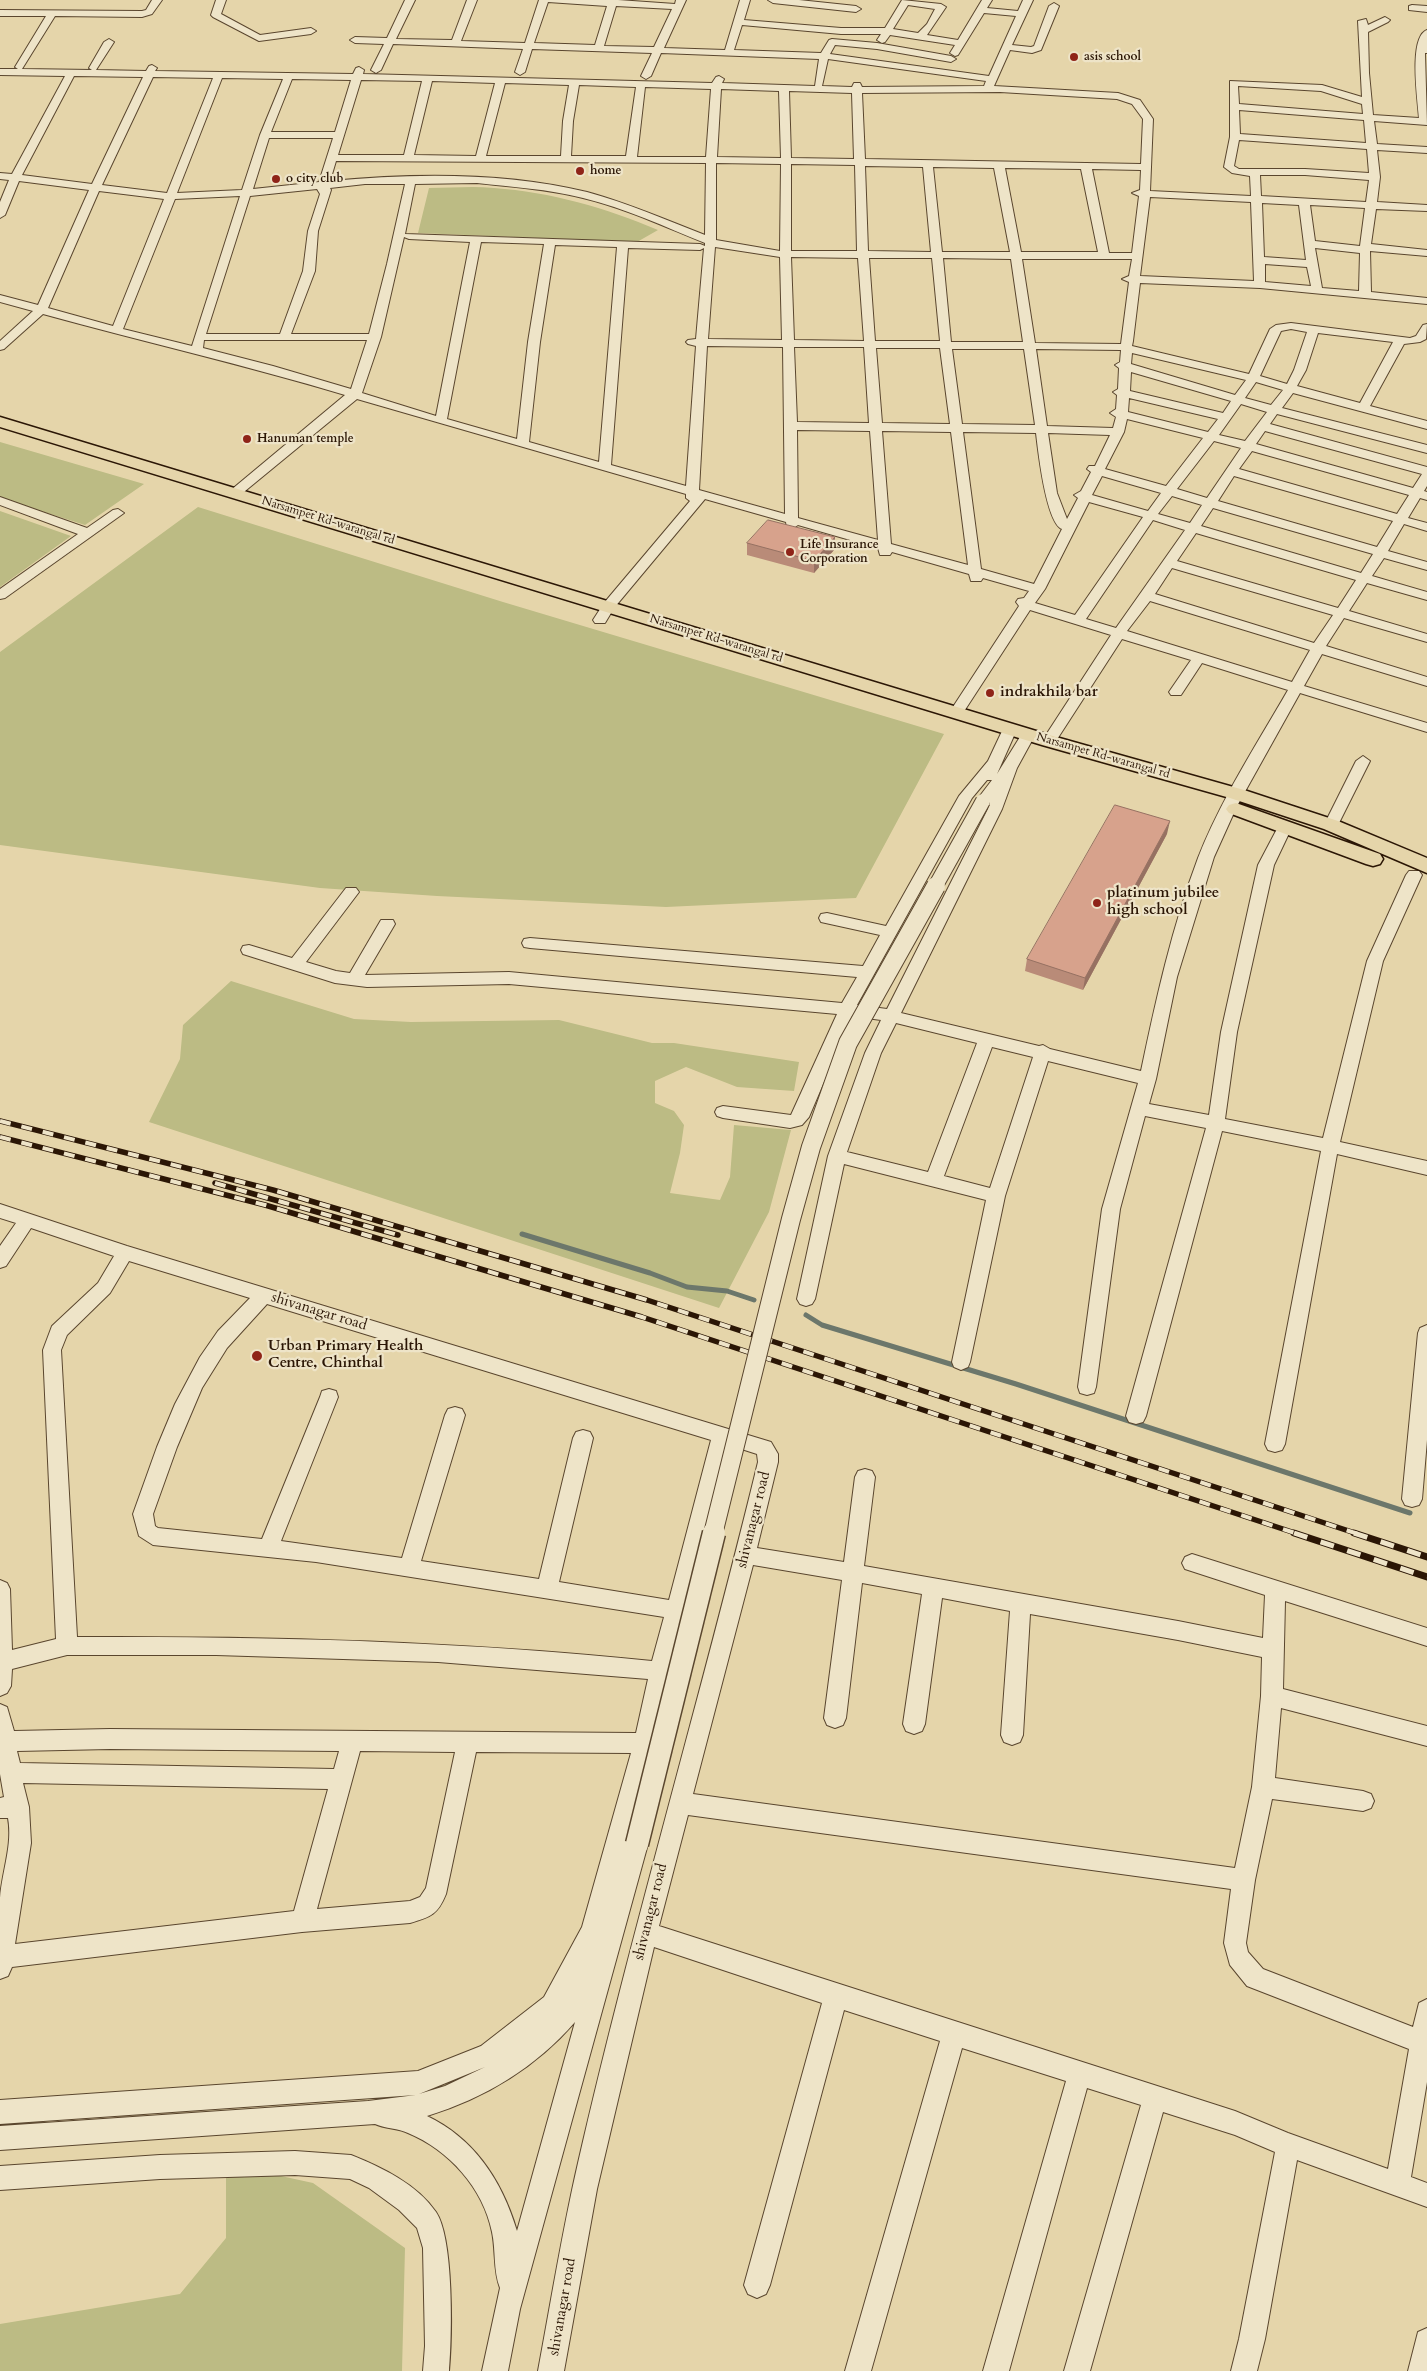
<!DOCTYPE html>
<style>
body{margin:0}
canvas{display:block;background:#e5d5aa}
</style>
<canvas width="1427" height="2371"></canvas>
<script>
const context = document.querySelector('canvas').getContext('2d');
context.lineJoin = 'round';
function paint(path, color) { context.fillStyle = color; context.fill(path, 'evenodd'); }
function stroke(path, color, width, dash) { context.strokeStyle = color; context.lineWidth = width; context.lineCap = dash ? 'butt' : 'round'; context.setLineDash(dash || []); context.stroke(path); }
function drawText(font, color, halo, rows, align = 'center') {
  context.font = font + ' Cardo,serif'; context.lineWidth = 4.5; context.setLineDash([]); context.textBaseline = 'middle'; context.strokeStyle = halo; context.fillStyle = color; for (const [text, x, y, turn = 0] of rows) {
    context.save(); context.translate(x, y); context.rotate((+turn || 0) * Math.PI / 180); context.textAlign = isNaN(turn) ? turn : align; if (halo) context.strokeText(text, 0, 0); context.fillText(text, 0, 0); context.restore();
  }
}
const green = new Path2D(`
 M429,188C450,188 473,186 494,188C551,192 606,208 658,230L637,242L418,233Z
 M0,442L144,484L85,525L0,498Z
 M198,507L503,602L944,734L856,898L666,907L437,896L320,888L0,845V652Z
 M0,511L71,536L0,587Z
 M231,981L354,1019L411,1022L559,1020L652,1043H674L799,1062L794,1091L737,1087L686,1067L655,1081V1103L674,1111L684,1125L680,1153L670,1193L720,1200L730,1177L734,1125L791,1130L769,1212L719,1308L149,1122L180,1059L183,1025Z
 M226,2164L313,2183L405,2248L402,2371H0V2324L180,2294L226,2238Z`);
const stream = new Path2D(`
 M522,1234L650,1273L687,1287L727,1291L754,1300
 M806,1315L822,1325L1016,1384L1410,1513`);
const minor = new Path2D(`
 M152,0H162L152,14L142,17L55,16L22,69L92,70L89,68L104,42L109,39L114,42L96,70L146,71L149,66L152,65L157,68L155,71L353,74L356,68L359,67L364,70L363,74L712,83L716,77L719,76L724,79L722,83L815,86L819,59L661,53L651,76L646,79L641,76L652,53L532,49L525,72L520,75L515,72L523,49L393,44L381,70L376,73L371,70L384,44L355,43L350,40L355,37L387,38L405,0H415L396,39L452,40L467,0H477L461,41L525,43L539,0H618L675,4L676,0H686L664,48L725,50L740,0H750L744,20L841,28H885L902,0L941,4L946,7L927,35L958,40L982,0H992L987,8L1018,11L1023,0H1033L1012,45L1031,47L1034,46L1049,6L1054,3L1059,6L1041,50L1032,53L1010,50L994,86L1118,93L1140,100L1153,119L1150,191L1251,196L1250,176L1232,173L1224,167L1230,137V81L1322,85L1362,97L1358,21L1366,19L1368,25L1385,17L1390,20L1388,22L1368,32L1369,73L1373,115L1419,118C1418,101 1408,37 1427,30V53H1425L1427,125L1374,121L1377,144L1427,147V153L1377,150L1380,177L1377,202L1427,205V211L1376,209L1371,244L1427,250V256L1370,251L1371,292L1427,298V304L1260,288L1140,283L1133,341L1132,346L1249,374L1270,329L1276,325L1291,323L1410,338L1416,336L1423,325L1427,324L1426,339L1420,342L1404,344L1370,406L1427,421V429L1293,393L1282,408L1427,445V453L1277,414L1270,424L1427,467V486L1424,491L1427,492V500L1420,498L1408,518L1427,523V531L1404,524L1388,551L1427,562V570L1384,558L1372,576L1427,592V600L1367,583L1349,611L1427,634V642L1344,618L1326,646L1427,677V686L1322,654L1304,686L1427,723V732L1300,693L1237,806L1214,857L1177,977L1156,1079L1149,1104L1209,1115L1221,1032L1258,865L1278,827L1280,824H1290L1292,827L1274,865L1237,1032L1225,1119L1323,1138L1367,961L1406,875L1409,871H1419L1422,875L1383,961L1340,1142L1427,1161V1175L1337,1154L1285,1444L1282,1450L1275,1452L1268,1450L1265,1444L1321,1151L1222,1131L1146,1416L1143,1422L1136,1424L1129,1422L1126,1416L1206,1128L1145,1116L1120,1209L1096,1387L1094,1393L1087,1395L1080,1393L1078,1387L1102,1209L1138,1083L1048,1061L1005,1196L970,1362L968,1367L961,1370L954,1367L952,1362L986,1200L844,1164L815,1299L812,1304L806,1306L800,1304L797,1299L828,1156L865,1053L881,1020L852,1016L809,1117L802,1125L790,1128L723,1118L717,1116L715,1112L717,1108L723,1106L791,1115L837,1014L509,984L367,987L335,983L243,954L241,950L243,946L249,945L292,958L346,888H356L359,892L306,962L336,971L350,973L381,920H393L395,924L365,975L509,972L842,1003L857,977L530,948L524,947L522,943L524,939L530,938L863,966L880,935L821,922L819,918L821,914L827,913L886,926L959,796L988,761L1003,729L1010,725L1017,729L997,774L1023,732H1033L1035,735L1017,768L1002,809L901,1013L1039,1046L1043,1045L1050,1049L1141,1071C1156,999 1172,927 1198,858C1221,799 1257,744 1288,690L1202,663L1181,695H1171L1169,692L1191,660L1122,639L1054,744H1044L1042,741L1111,635L1030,610L961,716H951L949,713L1019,606L1016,602L1018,599L1024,598L1029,591L983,578L981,581H971L969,574L892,552L890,555H880L878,548L798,525L792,529L787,528L786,522L705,499L614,608L605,623H595L593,620L604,603L690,501L686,498V494L357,399L239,496H231L229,493L231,490L345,395C246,365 144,342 43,314L4,349L0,350V341L33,311L0,302V295L38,305L89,190L19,181L5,215L0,218V202L9,180L0,179V173L12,174L65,76L0,75V69H18L15,67L46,16H0V10L142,11L146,10ZM548,2L607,6L595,45L534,43ZM908,5L935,9L927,24L918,33L893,29ZM616,6L672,9L654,47L604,46ZM984,13L1016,16L989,76L830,54L835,45L877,49L951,62L956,59L951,56L877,43L832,39L829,40L821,53L734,50L742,25L841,34H881L877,40L882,43L885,42L890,35L955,45L950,53L955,56L958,55ZM828,59L986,81L984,86L862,87L860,83H854L852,87L822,86ZM74,76L143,77L92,184L22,175ZM153,77L213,78L167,193L102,185ZM222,78L283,79L260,135L242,190L177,193ZM292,79L351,80L335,132H271ZM361,80L422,81L404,155H338ZM432,81L495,83L476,156L414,155ZM505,83L569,85L563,121L561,156H486ZM579,85L636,87L626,156H571L573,121ZM1238,86L1321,91L1362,104L1363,114L1239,104ZM645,87L711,89L706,157H637ZM721,89L779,91L781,158L717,157ZM789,91L852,93L854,159L791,158ZM1000,92L1117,99L1132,104L1143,119L1141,164L865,159L862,93ZM1239,110L1364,120L1366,143L1240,134ZM269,138H333L319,182L253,189ZM1239,140L1367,149L1369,173L1305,169H1239L1234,166ZM336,161L706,163L705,235C666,220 628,203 587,192C506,172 413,173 330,181ZM716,163L781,164L780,251L716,240ZM791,164L855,165L857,251H791ZM865,166L923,167L931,252L868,251ZM933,167L994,168L1010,252H942ZM1005,168L1081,169L1098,252H1021ZM1092,169L1141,170L1140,190L1132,193L1139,196L1132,253H1109ZM1260,175H1305L1369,180L1366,202L1261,196ZM477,183C512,187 548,189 583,198C625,208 665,227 705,243V246L700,244L405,234L415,184ZM365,184H405L387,264L369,334H291L315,271L318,231L331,190L330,188ZM317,189L320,194L308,231L303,271L280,334H206L250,196ZM99,191L164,199L113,326L48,308ZM240,196L192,346L123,329L175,199ZM1150,197L1251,202L1254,281L1140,276ZM1262,203L1299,205L1306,260L1264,257ZM1310,205L1365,208L1360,246L1315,241ZM404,237L409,239L470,242L436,416L362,393L381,337ZM481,242L544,244L528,342L517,439L447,419ZM555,245L617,247L599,462L529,442L540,342ZM715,247L780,257L782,340L708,339ZM628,248L700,250L704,248L696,339L688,340L686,342L688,344L696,346L686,486L611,465ZM1315,248L1360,253L1359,291L1322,288ZM791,257L858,258L864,341L794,340ZM869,258H932L940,341H875ZM943,258L1011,259L1023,342H951ZM1022,259H1132L1129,276L1122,279L1129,282L1121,344L1035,343ZM1265,264L1307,267L1311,286L1265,282ZM1291,329L1307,332L1294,370L1287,384L1260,376L1281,331ZM1318,333L1393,342L1360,403L1297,386L1306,370ZM204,340H367L351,389L273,366L203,348ZM707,346L783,347L785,514L699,490ZM794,347H864L869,423L797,422ZM876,348H940L950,424L882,423ZM952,349H1024L1035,425L962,424ZM1036,349L1121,350L1120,362L1115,365L1119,368L1118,389L1113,392L1117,395L1116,409L1110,413L1116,417L1113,428L1047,426ZM1132,353L1246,380L1235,395L1131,364ZM1131,372L1231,401L1223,413L1130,391ZM1256,382L1283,390L1271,405L1245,398ZM1129,398L1218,419L1208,432L1128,412ZM1241,404L1267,412L1245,441L1219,435ZM1127,419L1203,438L1166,486L1105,469L1124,432ZM797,430L870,431L878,540L798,518ZM882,431L951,432L968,565L891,544ZM1265,431L1422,474L1413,488L1256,444ZM963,432L1036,433C1038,450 1046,523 1062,529L1034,584L981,569ZM1048,433L1110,435L1095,466H1089L1087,469L1091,472L1081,491L1074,495L1078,498L1067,519L1057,493ZM1214,441L1241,448L1207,498L1177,489ZM1252,451L1409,495L1397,514L1239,469ZM1102,476L1161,493L1148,511L1092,495ZM1234,476L1393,521L1377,547L1218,501ZM1172,496L1202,505L1190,523L1158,514ZM1089,502L1143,517L1075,615L1035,603L1045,589ZM1213,508L1373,554L1361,573L1201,526ZM1153,520L1185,530L1116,628L1086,619ZM1196,533L1356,580L1338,608L1177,561ZM1172,568L1333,615L1314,643L1155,594ZM1150,601L1310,650L1292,682L1127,631ZM987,780H992L976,801L978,804L983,806L990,802L988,809L887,1009L857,1005L972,798ZM896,1023L977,1043L928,1172L847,1152L881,1053ZM992,1047L1033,1057L990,1188L944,1176Z
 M216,0H226L221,14L260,35L311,28L316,31L311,34L259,41L213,17L211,15Z
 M768,0H799L856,6L861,9L856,12L773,3Z
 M1412,5L1427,6V12L1409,10V6Z
 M0,497L87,528L113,510L118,509L124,513L5,598L0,599V589L78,534L0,505Z
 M1363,756L1370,761L1338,825L1336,828H1326L1324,825L1356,761Z
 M0,1204L127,1246L771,1442L778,1454V1462L757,1548L844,1562L855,1477L858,1471L865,1469L872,1471L875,1477L864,1566L1178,1621L1263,1638L1265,1595L1185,1569L1182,1563L1185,1557L1192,1554L1427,1628V1646L1285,1601L1283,1689L1427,1726V1746L1281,1708L1275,1778L1363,1791L1371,1794L1374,1801L1371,1808L1363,1811L1272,1799L1255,1880L1246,1943L1248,1952L1263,1969L1413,2027L1419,2003L1427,1999V2082L1411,2177L1427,2183V2207L1297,2160L1265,2339L1257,2371H1231L1239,2339L1275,2152L1235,2135L1163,2112L1090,2371H1064L1141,2105L1087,2088L1009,2371H983L1066,2081L962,2048L871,2371H845L940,2041L844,2010L770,2285L766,2294L757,2298L748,2294L744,2285L822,2003L654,1947L597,2189L564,2371H538C551,2302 562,2232 578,2163C632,1928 701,1697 758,1462L757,1454L729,1445L629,1836L637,1833L645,1836L648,1844L520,2309L508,2371H482L500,2288C493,2271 496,2250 492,2232C483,2188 449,2150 408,2133C398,2128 386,2129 375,2124L0,2150V2126L368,2101L416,2095L0,2124V2100L418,2071L481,2046L544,1997L582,1927L631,1753L476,1752L446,1894C438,1914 431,1917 410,1923L302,1932L12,1967L8,1976L0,1979C0,1953 0,1925 0,1898C2,1871 13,1845 8,1818H0V1798L4,1797L0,1774V1704L7,1707L14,1731L110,1729L636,1733L648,1679L438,1662L216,1655H67L12,1669L11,1686L7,1693L0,1696V1580L7,1583L10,1589L12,1650L56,1639L43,1350L52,1326L98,1283L114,1256L31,1228L6,1266L0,1268V1246L16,1223L0,1218ZM129,1261L250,1298L218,1331L200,1357L175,1404L157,1447L133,1514L139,1536L153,1545L316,1562L664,1617L652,1661C461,1641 269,1636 77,1637L61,1350L67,1335L110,1293ZM267,1304L711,1440L669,1600L559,1582L593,1438L590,1432L583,1430L576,1432L573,1438L539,1579L421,1561L465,1415L462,1409L455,1407L448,1409L445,1415L402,1558L281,1541L338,1397L336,1391L329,1389L322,1391L320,1397L262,1539L158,1528L155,1526L153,1514L177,1447L202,1388L227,1348ZM753,1565L842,1580L824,1718L827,1725L835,1728L843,1725L846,1718L862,1583L922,1594L903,1724L906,1731L914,1734L922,1731L925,1724L942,1598L1010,1611L1001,1735L1004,1742L1012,1745L1020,1742L1023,1735L1030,1614L1178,1640L1262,1657L1261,1696L1252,1787L1235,1868L693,1794ZM110,1749L339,1751L334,1769L20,1763L17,1751ZM360,1751L455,1752L426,1888L420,1897L410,1901L317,1909ZM23,1783L328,1789L294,1911L15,1944L31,1843L29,1807ZM688,1815L1231,1889L1224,1943L1230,1965L1247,1986L1409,2049L1388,2169L1288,2133L1235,2111L659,1926ZM575,2022L517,2231C502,2181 475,2139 427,2116C485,2098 535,2068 575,2022ZM485,2067L445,2086L419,2094Z
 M1427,1325V1440L1422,1499L1419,1505L1412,1507L1405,1505L1402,1499L1418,1333L1420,1328Z
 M295,2151L351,2155C381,2167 417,2184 436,2212C454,2239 452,2337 449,2371H423L425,2346L423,2248L417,2228L399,2210L369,2188L350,2179L295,2175L160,2179L0,2190V2166L160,2155Z
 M1427,2328V2371H1408L1418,2332Z`);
const major = new Path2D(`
 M0,417L1056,737L1244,790L1338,821L1427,858V873L1324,829L1230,798L1042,745L0,427Z
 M1236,803L1380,854L1383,859L1380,864L1373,866L1366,864L1229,813L1226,809L1229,805Z`);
const railFar1 = new Path2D(`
 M0,1121L273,1190L647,1300L1358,1534
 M0,1137L265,1205L642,1317L1298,1534
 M215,1183L398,1235`);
const rail = new Path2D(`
 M1294,1533L1427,1577
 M1354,1533L1427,1557`);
const minorBridgeFar2 = new Path2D(`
 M935,887L983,801`);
const minorBridgeFar1 = new Path2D(`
 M713,1534L791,1219L811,1147L848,1043L936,886`);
const minorBridge = new Path2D(`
 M637,1844L714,1533`);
const wall = new Path2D(`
 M835,537L834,550L814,573L747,555V543Z
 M1167,834L1083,990L1025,971L1027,959Z`);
const shadedWall = new Path2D(`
 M835,537L834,550L814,573V561Z
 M1170,821L1167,834L1083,990L1085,978Z`);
const building = new Path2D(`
 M768,520L835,537L814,561L747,543Z
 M1115,805L1170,821L1085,978L1027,959Z`);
const markers = [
 [1074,57,5,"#8f2418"],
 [580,171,5,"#8f2418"],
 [276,179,5,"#8f2418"],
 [247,439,5,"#8f2418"],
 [790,552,5,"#8f2418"],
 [990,693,5,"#8f2418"],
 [1097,903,5,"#8f2418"],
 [257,1356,6,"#8f2418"]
];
const farPoinames = [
 ["asis school",1084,57],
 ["home",590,171],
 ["o city club",286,179],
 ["Hanuman temple",257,439],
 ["Life Insurance",800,545],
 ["Corporation",800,559]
];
const farStreetnames = [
 ["Narsampet Rd-warangal rd",328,521,17],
 ["Narsampet Rd-warangal rd",716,639,17],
 ["Narsampet Rd-warangal rd",1103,756,16]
];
const poiNames = [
 ["indrakhila bar",1000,693],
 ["platinum jubilee",1107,894],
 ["high school",1107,911],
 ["Urban Primary Health",268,1347],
 ["Centre, Chinthal",268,1364]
];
const streetNames = [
 ["shivanagar road",319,1312,17],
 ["shivanagar road",754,1520,-76],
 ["shivanagar road",651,1912,-76],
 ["shivanagar road",563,2307,-80]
];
paint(green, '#bcbb84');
stroke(stream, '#6c776b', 5);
stroke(minor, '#5a462e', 2);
stroke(major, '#2b1605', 3);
paint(minor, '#eee4c8');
paint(major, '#e5d5aa');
stroke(railFar1, '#2b1605', 5.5);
stroke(rail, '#2b1605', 7);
stroke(railFar1, '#eee4c8', 4, [11]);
stroke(rail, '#eee4c8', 5, [14]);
stroke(minorBridgeFar2, '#5a462e', 16, []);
stroke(minorBridgeFar1, '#5a462e', 20, []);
stroke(minorBridge, '#5a462e', 25, []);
stroke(minorBridgeFar2, '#eee4c8', 14);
stroke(minorBridgeFar1, '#eee4c8', 18);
stroke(minorBridge, '#eee4c8', 22);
paint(wall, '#b98b78');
paint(shadedWall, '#967162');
paint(building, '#d7a28c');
stroke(building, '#967162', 1);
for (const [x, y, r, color] of markers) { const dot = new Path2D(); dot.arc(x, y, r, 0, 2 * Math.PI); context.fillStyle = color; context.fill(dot); stroke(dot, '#eee4c8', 2); }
drawText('bold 12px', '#2b1605', '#eee4c8', farPoinames, 'left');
drawText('12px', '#2b1605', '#eee4c8', farStreetnames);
drawText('bold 15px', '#2b1605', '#eee4c8', poiNames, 'left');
drawText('15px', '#2b1605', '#eee4c8', streetNames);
</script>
